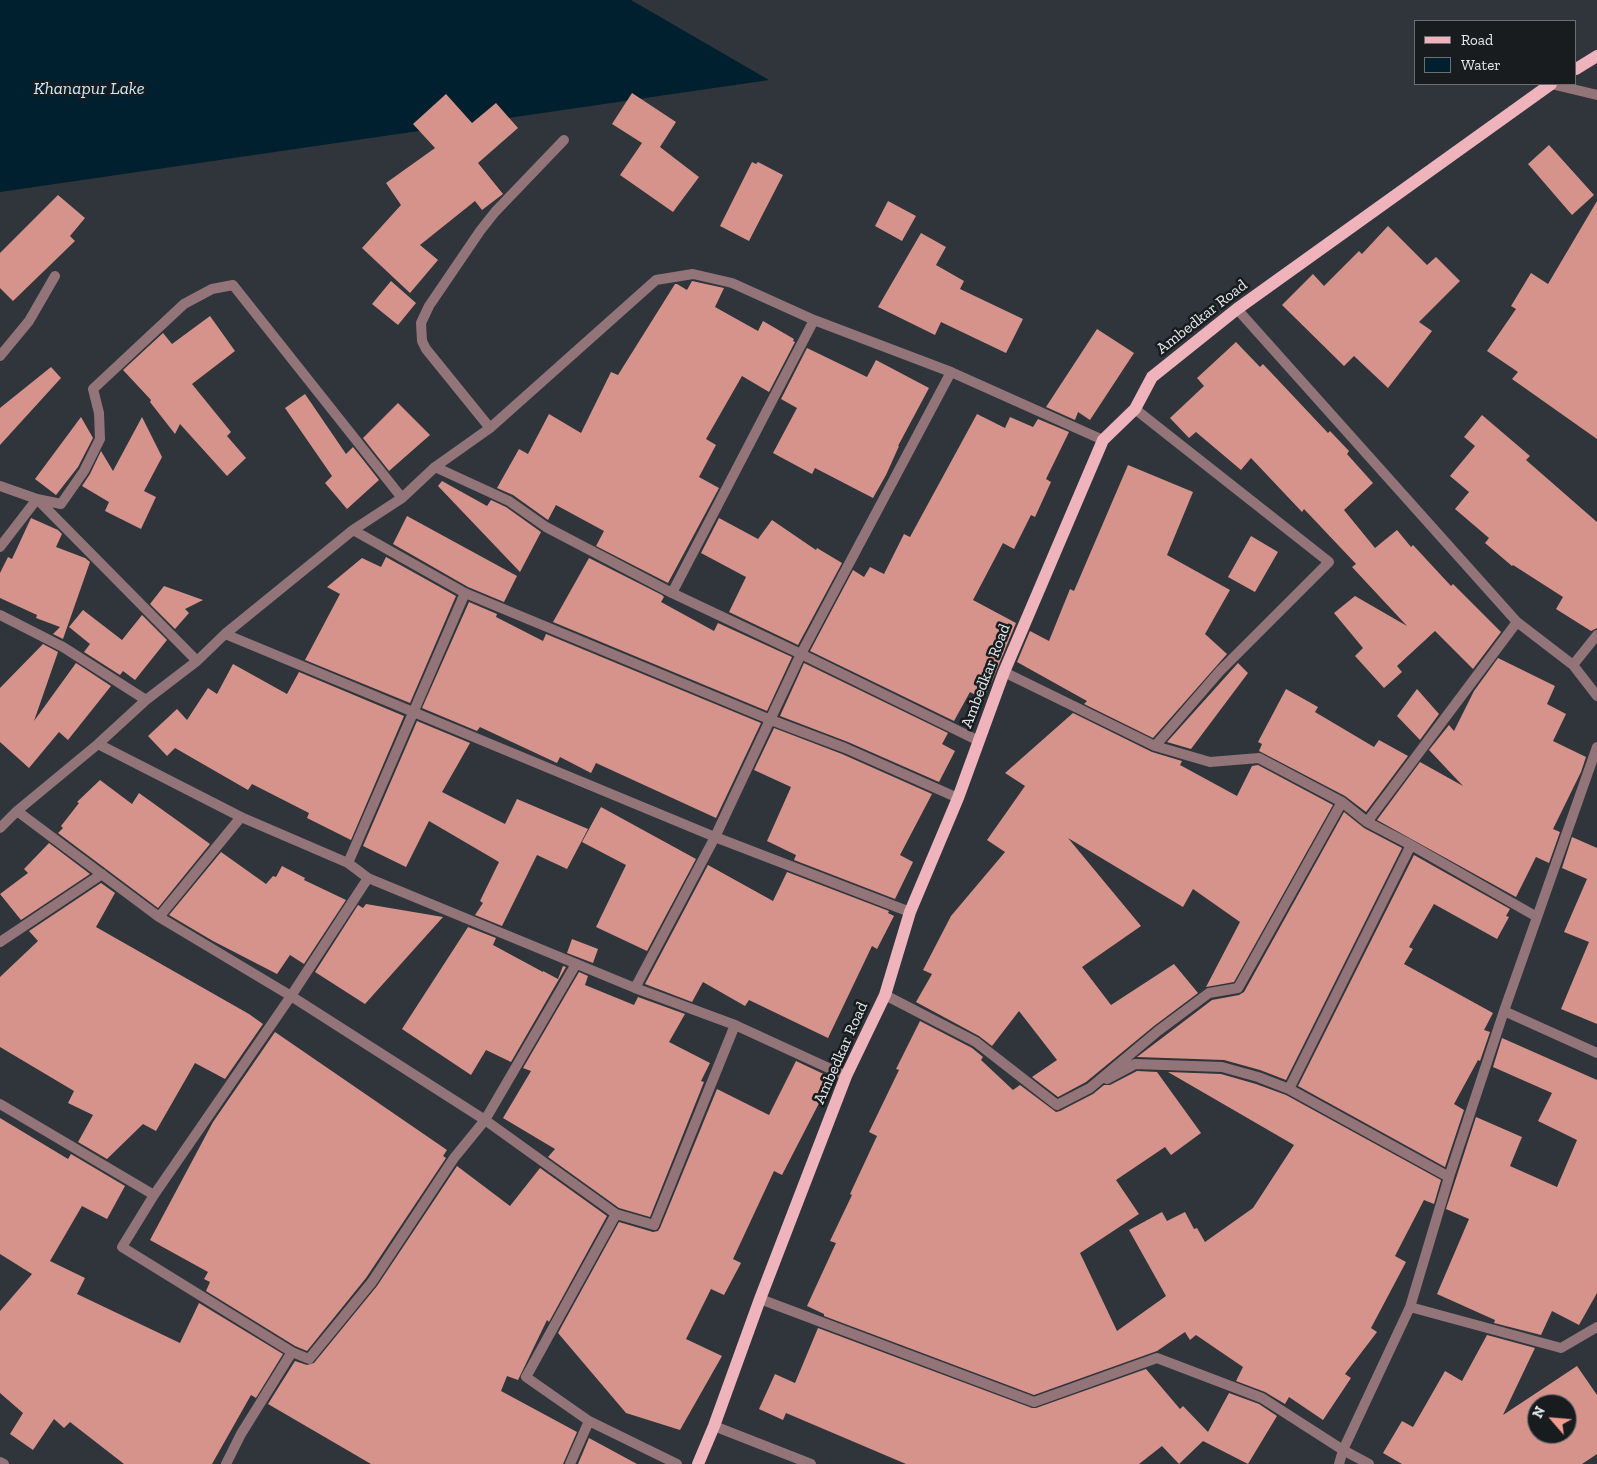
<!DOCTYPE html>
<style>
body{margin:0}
#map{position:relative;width:1597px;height:1464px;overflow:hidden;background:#2f353b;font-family:"Zilla Slab",serif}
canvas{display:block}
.legend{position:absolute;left:1414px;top:20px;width:162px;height:65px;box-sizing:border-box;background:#191c1f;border:1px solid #6b6e72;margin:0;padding:6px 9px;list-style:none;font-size:15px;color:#e5e9ee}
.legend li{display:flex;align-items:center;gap:10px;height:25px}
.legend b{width:25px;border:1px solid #6b6e72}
.north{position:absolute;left:1527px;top:1394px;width:50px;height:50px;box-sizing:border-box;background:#191c1f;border:1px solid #6b6e72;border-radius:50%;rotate:297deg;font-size:14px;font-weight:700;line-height:20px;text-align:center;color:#e5e9ee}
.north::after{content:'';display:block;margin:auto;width:18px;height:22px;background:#f59c92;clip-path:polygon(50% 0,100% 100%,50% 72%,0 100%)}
</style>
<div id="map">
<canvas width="1597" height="1464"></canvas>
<ul class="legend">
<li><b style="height:6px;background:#efb3bc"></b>Road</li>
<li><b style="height:14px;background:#00202f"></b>Water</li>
</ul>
<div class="north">N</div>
</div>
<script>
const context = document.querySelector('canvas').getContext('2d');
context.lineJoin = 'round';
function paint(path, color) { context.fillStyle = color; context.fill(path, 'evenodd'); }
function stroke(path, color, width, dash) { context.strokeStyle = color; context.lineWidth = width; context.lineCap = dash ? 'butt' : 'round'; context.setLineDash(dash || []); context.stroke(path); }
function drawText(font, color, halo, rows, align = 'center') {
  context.font = font + ' "Zilla Slab",serif'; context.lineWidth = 5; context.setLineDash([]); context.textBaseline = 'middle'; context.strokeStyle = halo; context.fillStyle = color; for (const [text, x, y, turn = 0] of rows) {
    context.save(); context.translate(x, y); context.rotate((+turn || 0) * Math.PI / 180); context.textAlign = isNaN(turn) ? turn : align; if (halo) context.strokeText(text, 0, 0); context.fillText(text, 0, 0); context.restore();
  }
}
const water = new Path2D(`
 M0,0H631L769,80L0,192Z`);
const building = new Path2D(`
 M632,93L676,122L660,147L699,177L673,212L620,175L642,143L612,124Z
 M446,94L472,123L496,103L518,128L478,163L503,194L482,210L475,201L420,245L438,260L410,293L362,248L401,205L386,183L435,148L413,124Z
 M1549,145L1594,195L1572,215L1528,164Z
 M752,162L756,164L758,162L783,175L749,241L720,226Z
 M58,195L85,218L70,236L75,241L13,301L0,288V253Z
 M888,201L916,216L902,241L875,226Z
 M1597,201V439L1512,379L1518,372L1487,351L1516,309L1511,306L1531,273L1548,284Z
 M1388,226L1427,265L1436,257L1460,281L1419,322L1432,331L1388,388L1354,356L1344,366L1282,305L1313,274L1324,286L1359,251L1362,254Z
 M921,233L946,247L936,265L964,281L960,289L1023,319L1006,353L941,322L935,335L878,307Z
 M391,281L416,303L398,325L372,304Z
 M692,281L724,288L715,307L758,331L763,321L794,339L793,341L795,342L769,392L742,376L706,439L716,445L699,477L719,488L668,583L596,546L604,531L556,505L548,520L513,495L497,488L519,449L528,454L549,414L581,433L611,372L618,375L675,284H677L687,290Z
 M210,316L235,351L192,384L231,432L227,436L246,458L227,476L180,424L175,434L150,402L151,400L123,370L163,333L172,344Z
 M1097,329L1134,353L1090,420L1078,412L1075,420L1046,407Z
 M1236,342L1260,367L1263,364L1328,433L1330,431L1349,451L1347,454L1373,483L1344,510L1375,548L1397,530L1411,547L1413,545L1451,586L1453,584L1501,632L1473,669L1435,631L1397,666L1402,672L1384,688L1355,656L1363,648L1334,613L1355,596L1407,626L1352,567L1356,564L1304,509L1302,512L1251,458L1241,470L1196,432L1189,438L1170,418L1204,386L1197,378Z
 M807,348L867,377L876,360L929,388L898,446H899L886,475L873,498L815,468L812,474L773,453L797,408L781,399Z
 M51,367L61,378L0,445V408Z
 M305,394L346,454L353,447L379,480L347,509L325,483L332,476L285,408Z
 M398,403L430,435L389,471L363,438Z
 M977,414L1005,428L1010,417L1033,427L1038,419L1069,432L1046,479L1051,482L1035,517L1031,515L1014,549L1003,543L973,600L1016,623L992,681L983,699L970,692L954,721L810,651L853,570L864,577L870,567L884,574L904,534L910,537Z
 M1482,415L1530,456L1526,460L1597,522V628L1591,631L1556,609L1563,597L1513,565L1512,566L1485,543L1489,538L1455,509L1469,492L1450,476L1475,446L1464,437Z
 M81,417L93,438L78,467L56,495L35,479Z
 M142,417L162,457L144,491L156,497L141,529L105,511L109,502L82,486L90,474L101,451L113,471Z
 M1128,465L1193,492L1167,555L1230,590L1205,634L1227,654L1153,738L1084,704L1087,701L1017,662L1030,631L1049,641L1070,589L1074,591Z
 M442,481L487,506L491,500L506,507L541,532L520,572L438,486Z
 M407,516L517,576L504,602L468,587L393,544Z
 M31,518L58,530L62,534L56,547L85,558L90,562L63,639L53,634L60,627L36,618L37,615L0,598V573L8,557L12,559Z
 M719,518L758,539L772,520L816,550L817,548L842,563L798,645L729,612L746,577L701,553Z
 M1251,536L1278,552L1255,592L1228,577Z
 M386,557L456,596L410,703L305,660L340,594L327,587L362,558L381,567Z
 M589,558L662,595L664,597L661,602L714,631L718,623L792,657L767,711L553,622Z
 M164,586L203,600L185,609L189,613L175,629L150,604Z
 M469,602L497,614L496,617L543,641L546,634L761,723L716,818L596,763L591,773L560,757L557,763L482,728L480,727L477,731L422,708Z
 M83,610L122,640L142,615L167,640L135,680L123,671L120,675L84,652L90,644L69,627Z
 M43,644L58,652L34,721L76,663L111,686L68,740L59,732L29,768L0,742V688Z
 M1498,658L1555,686L1547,704L1566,714L1553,741L1586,757L1581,772L1553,829L1560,832L1549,863L1536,857L1516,897L1377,820L1420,762L1463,786L1429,750L1449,725L1454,731L1474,691Z
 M804,663L948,733L942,744L955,751L939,782L848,742L780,716Z
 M1238,663L1248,673L1191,749L1167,742Z
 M233,664L287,694L299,672L404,716L351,840L307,818L309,813L252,784L248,790L175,748L167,756L148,736L177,709L187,720L208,688L217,694Z
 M1286,689L1318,707L1315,712L1374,747L1379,740L1408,756L1366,812L1345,796L1259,751L1262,744L1258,742Z
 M1417,689L1439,714L1420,740L1397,716Z
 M1073,713L1152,752L1182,761L1180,765L1237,796L1252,766L1258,765L1333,805L1234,982L1206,987L1240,922L1193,889L1183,907L1068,838L1141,926L1082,967L1111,1005L1174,964L1198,993L1154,1026L1086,1082L1058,1097L1032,1077L1057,1060L1019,1011L992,1046L979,1036L916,1002L932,974L923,970L951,916L1005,852L987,840L1025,786L1005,773Z
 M417,721L470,743L442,792L505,824L517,799L588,829L567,869L537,855L502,926L475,915L483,903L480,901L499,862L429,821L406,867L363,846Z
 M774,728L842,754L932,794L900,855L913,862L895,899L794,860L796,855L767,841L791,787L754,770Z
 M100,780L132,804L139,793L210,844L158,908L58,833L63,828L61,826L79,803L77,802Z
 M601,807L696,859L647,951L596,927L626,865L582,842Z
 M1344,812L1364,828L1402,848L1286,1080L1260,1070L1224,1060L1137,1057L1212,1000L1239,995L1244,992Z
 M1572,837L1597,848V1024L1561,1009L1589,942L1564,932L1587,879L1562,868Z
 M49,843L90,874L21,920L0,894L28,873L24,869Z
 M221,852L266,884L273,876L276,877L282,866L305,878L304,880L346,900L304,964L290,955L277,974L213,941L169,915Z
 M1414,855L1510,909L1506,916L1509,917L1497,939L1434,904L1409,947L1413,949L1404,964L1493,1013L1484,1030L1490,1032L1480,1061L1478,1060L1454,1104L1464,1110L1445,1167L1298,1086Z
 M708,865L773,901L787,872L889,911L888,913L894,916L877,949L872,946L828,1038L749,1000L745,1006L703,982L692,1002L645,984Z
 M101,883L115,893L96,927L249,1014L263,1024L225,1079L195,1063L156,1131L143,1124L107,1159L78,1142L93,1115L68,1103L74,1091L0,1047V977L38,941L29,931Z
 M366,904L443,917L365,1004L315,972L358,905L363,908Z
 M468,927L496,938L493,945L543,972V971L558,979L563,966L566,967L511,1062L486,1050L471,1075L402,1029Z
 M572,939L598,949L593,963L567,953Z
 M579,972L588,976L585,985L634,1005L638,997L685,1014L669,1042L710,1063L701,1081L704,1082L650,1217L619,1208L548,1157L555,1149L503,1118L531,1071L523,1068Z
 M920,1021L972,1048L983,1057L981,1060L1013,1090L1020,1085L1056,1112L1060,1111L1093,1094L1104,1085H1110L1137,1071L1157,1072L1201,1133L1171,1155L1165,1147L1116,1180L1139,1214L1080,1253L1117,1331L1166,1296L1129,1230L1162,1212L1167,1221L1185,1212L1194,1229L1197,1228L1205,1242L1253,1208L1294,1145L1168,1072L1221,1074L1256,1084L1286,1095L1441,1180L1434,1204L1424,1200L1395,1256L1406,1262L1371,1328L1377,1332L1345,1374L1351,1378L1323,1420L1289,1397L1285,1404L1265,1392L1236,1381L1243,1367L1196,1335L1190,1340L1185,1332L1157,1351L1034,1395L824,1316V1314L807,1306L836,1243L830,1241L852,1195L850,1194L877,1136L869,1132L899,1070L896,1069Z
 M275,1032L447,1150L443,1156L446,1158L366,1278L307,1351L295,1346L206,1291L210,1282L204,1279L208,1272L150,1240L213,1122Z
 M1502,1038L1597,1080V1293L1579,1325L1552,1311L1541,1335L1494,1323L1495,1320L1437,1294L1469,1219L1446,1209L1476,1117L1522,1137L1510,1166L1557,1187L1577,1140L1538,1121L1552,1093L1493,1067Z
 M796,1061L832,1078L782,1175L774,1171L733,1259L741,1263L724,1295L711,1289L686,1339L722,1356L680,1430L626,1413L558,1333L619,1222L653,1232L658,1231L660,1228L717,1089L769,1115Z
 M0,1118L68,1159L71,1154L125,1186L107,1219L82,1206L50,1261L85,1278L77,1294L180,1343L199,1303L283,1354L256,1398L251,1395L212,1464H124L70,1422L64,1428L54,1419L33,1450L10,1434L23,1413L0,1393V1311L32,1274L0,1254Z
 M457,1166L510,1206L540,1168L607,1216L549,1322L547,1320L518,1380L507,1376L501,1391L577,1432L563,1464H371L268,1404L295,1361L307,1365L314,1363L377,1286Z
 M818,1328L1032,1408H1036L1146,1369L1180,1409L1183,1406L1208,1432L1229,1393L1259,1404L1277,1416L1248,1464L1203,1441L1179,1464L1162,1446L1139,1464H906L786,1413L783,1420L759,1409L775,1374L795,1383Z
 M1487,1335L1535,1348L1503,1415L1577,1366L1597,1395V1454L1582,1464H1402L1383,1453L1402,1421L1413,1427L1445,1371L1462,1381ZM1537,1404H1567V1434H1537Z
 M589,1438L637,1464H578Z`);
const street = new Path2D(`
 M1551,84L1597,95
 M1237,309L1517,622L1573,665L1597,696
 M0,356L29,321L55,276
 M1135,409L1329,562L1220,671L1155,746
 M490,428L426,349L422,341L421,323L429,306L480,231L495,212L564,140
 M435,467L509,501L546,527L672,593L801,654L979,741
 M0,486L37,499L197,661
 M353,530L465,593L771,720L845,748L958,798
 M0,547L37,499L61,504L84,471L100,439L99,413L93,389L184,304L212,289L233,285L402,498
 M672,593L814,320
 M0,615L63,647L146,700
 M225,634L715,837L910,912
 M1573,665L1597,635
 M1004,672L1155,746L1210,762L1259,758L1342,802L1367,822L1411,845L1537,917
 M98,744L241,817L348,863L368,878L635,988L735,1025L846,1076
 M17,811L159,917L291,996L485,1120L616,1214L654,1225L735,1025
 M1367,822L1517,622
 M0,828L17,811L98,744L146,700L197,661L225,634L353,530L402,498L435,467L490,428L656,280L693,274L732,283L814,320L951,372L1103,440
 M348,863L465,593
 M368,878L291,996L154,1195L122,1247L292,1352L309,1359L372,1282L454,1158L485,1120L576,964
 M159,917L241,817
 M0,942L102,874
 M635,988L715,837L801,654L951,372
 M885,995L976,1042L1057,1105L1090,1088L1158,1031L1209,993L1238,988L1342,802
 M1504,1011L1597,1053
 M1107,1079L1135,1064L1222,1067L1258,1077L1289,1089L1449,1177
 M1289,1089L1411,845
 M0,1104L154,1195
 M616,1214L526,1377L589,1421L677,1464
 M760,1299L1034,1402L1157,1358L1262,1398L1343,1450L1410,1307L1449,1177L1504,1011L1597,747
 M1410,1307L1561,1348L1597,1327
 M714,1426L811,1464
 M0,1462L4,1464
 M226,1464L241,1434L292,1352
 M570,1464L589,1421
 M1339,1464L1343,1450L1369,1464`);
const primary = new Path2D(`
 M1576,69L1597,56
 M698,1464L714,1426L760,1299L846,1076L885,995L910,912L958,798L1004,672L1103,440L1135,409L1152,377L1237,309L1551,84`);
const streetNames = [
 ["Ambedkar Road",1202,317,-38],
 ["Ambedkar Road",986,676,-69],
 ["Ambedkar Road",841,1053,-66]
];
const waterNames = [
 ["Khanapur Lake",89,89]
];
paint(water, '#00202f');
paint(building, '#d6938c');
stroke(street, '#927479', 10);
stroke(primary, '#efb3bc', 12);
drawText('16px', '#e5e9ee', '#191c1f', streetNames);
drawText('italic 18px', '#c7ebfe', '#191c1f', waterNames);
</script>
